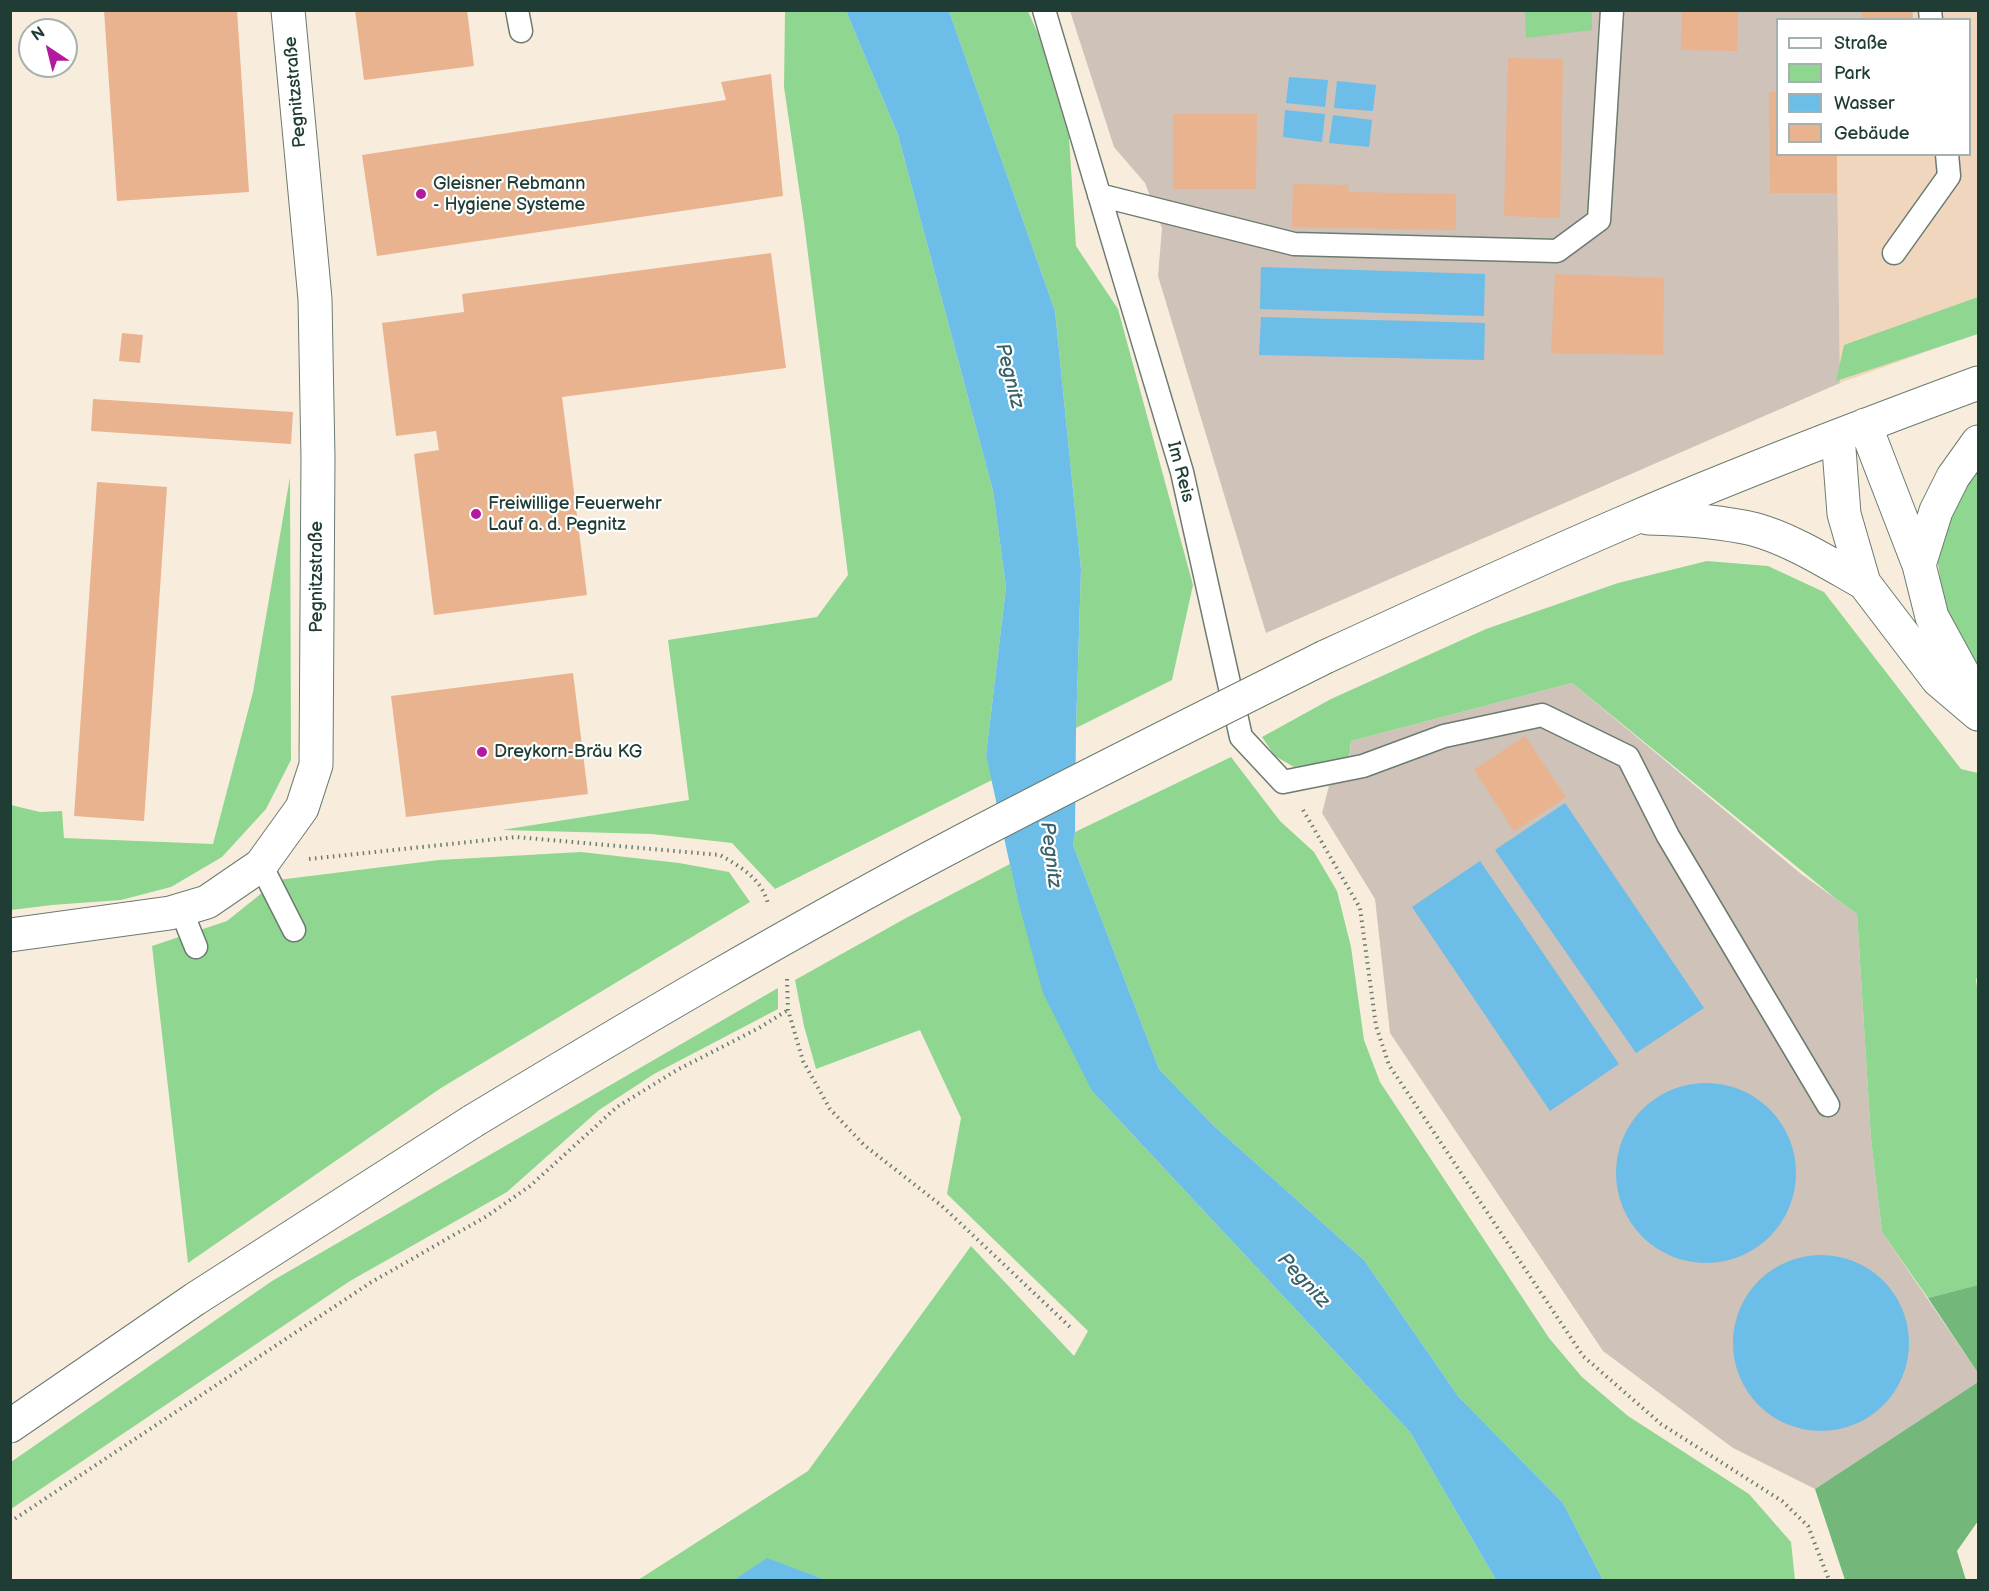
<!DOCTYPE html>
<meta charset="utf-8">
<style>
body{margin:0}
#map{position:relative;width:1989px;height:1591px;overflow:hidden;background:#f8eddd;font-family:"Balsamiq Sans",sans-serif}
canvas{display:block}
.frame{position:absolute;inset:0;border:12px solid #1f3d34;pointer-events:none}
.legend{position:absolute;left:1776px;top:18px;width:195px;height:138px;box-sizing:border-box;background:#fff;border:2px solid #a5b1ae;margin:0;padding:8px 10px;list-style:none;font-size:18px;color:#1f3d34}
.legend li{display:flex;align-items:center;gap:12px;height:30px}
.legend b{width:30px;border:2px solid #a5b1ae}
.north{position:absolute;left:18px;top:18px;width:60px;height:60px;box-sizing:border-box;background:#fff;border:2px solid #a5b1ae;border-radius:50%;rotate:325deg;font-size:16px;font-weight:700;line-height:24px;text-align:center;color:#1f3d34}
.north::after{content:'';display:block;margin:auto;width:21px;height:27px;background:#b5179e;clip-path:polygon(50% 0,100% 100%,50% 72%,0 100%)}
</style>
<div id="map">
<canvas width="1989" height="1591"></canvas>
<div class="frame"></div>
<ul class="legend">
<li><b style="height:8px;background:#fff"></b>Straße</li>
<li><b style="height:16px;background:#8fd690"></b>Park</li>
<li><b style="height:16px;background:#6cbde7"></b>Wasser</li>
<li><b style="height:16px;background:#e8b38e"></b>Gebäude</li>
</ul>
<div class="north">N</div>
</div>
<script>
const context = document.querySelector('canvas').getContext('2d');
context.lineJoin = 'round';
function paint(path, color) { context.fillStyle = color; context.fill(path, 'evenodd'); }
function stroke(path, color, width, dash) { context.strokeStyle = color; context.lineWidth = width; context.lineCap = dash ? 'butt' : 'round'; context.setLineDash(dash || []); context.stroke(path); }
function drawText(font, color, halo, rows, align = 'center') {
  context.font = font + ' "Balsamiq Sans",sans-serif'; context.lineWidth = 4.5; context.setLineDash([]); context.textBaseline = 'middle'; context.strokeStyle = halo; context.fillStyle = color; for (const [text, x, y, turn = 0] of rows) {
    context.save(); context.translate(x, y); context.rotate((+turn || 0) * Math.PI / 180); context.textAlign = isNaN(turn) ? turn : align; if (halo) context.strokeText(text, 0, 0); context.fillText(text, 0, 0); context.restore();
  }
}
const built = new Path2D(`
 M1913,11H1978V333L1840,383L1837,155L1970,154V20L1913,19Z`);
const industrial = new Path2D(`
 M1070,11H1913V19L1778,20V154L1837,155L1840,383L1266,633L1158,276L1162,228L1145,183L1114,147Z
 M1572,683L1800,873L1857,914L1871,1139L1882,1232L1978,1373V1382L1815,1489L1733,1448L1603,1351L1390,1033L1375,899L1322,813L1331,778L1348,774L1351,741Z`);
const green = new Path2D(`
 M785,11H846L898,135L993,491L1006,587L986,755L992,780L775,889L732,843L652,834L502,830L689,800L668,640L817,617L848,575L804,222L784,87Z
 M949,11H1028L1039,36L1069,137L1076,246L1118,309L1193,585L1172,680L1076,728L1081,569L1055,311Z
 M1525,11H1592V30L1526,38Z
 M1978,297V334L1836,381L1844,345Z
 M1978,464V672L1946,621L1937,556L1957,494Z
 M290,477L291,760L266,809L222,857L171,887L121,900L52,905L11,910V805L40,812L62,811L64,838L213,844L253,692Z
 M1707,561L1768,566L1824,592L1961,769L1978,773V978L1976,979L1978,997V1285L1928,1298L1882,1232L1871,1139L1857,914L1835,898L1572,683L1351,741L1349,759L1294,767L1275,756L1262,737L1331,699L1486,629L1618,583Z
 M1231,757L1280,821L1314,852L1337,891L1351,947L1364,1040L1380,1082L1549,1338L1582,1377L1628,1416L1749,1494L1791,1542L1795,1580H1603L1563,1503L1458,1396L1364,1260L1213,1125L1159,1069L1073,845L1075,832Z
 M581,852L679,863L729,872L750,902L441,1088L188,1263L152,946L227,921L278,880L439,860Z
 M1010,864L1017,897L1092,1091L1410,1432L1496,1580H826L768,1559L734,1580H638L808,1471L971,1246L1074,1356L1088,1331L947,1194L961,1118L920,1030L816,1069L804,1026L795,980L906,918Z
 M778,988V1009L654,1074L599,1110L507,1192L350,1281L11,1509V1462L272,1281Z`);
const forest = new Path2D(`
 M1978,1285V1373L1928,1298Z
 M1978,1382V1521L1957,1551L1966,1580H1845L1815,1489Z`);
const water = new Path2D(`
 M846,11H949L1055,311L1081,569L1076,728L1075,832L1073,845L1159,1069L1213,1125L1364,1260L1458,1396L1563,1503L1603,1580H1496L1410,1432L1092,1091L1043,993L1017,897L986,755L1006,587L993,491L898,135Z
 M1289,77L1328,80L1325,107L1286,103Z
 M1337,81L1376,85L1373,111L1334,108Z
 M1285,110L1325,114L1322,142L1283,137Z
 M1333,115L1372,120L1369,147L1329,143Z
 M1261,267L1485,274L1484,316L1260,309Z
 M1261,317L1485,323L1484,360L1259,355Z
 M1565,803L1704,1008L1636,1053L1495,850Z
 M1480,861L1619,1064L1550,1111L1412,907Z
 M1616 1173a90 90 0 1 1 180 0a90 90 0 1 1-180 0Z
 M1733 1343a88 88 0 1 1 176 0a88 88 0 1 1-176 0Z
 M767,1558L826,1580H734Z`);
const building = new Path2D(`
 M104,10H237L249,192L117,201Z
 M355,10H467L474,66L364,80Z
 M1682,10H1738L1737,51L1681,50Z
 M1862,10H1912V20H1862Z
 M1508,58L1563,59L1560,218L1504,216Z
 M771,74L783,196L377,256L362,155L726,100L721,82Z
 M1769,92H1778V154H1837V193H1770Z
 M1173,114H1257L1256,189H1173Z
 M1293,184L1349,185L1348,192L1456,194V230L1292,227Z
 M771,253L786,368L562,397L587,595L434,615L414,454L439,450L436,431L396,436L382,323L464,312L462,294Z
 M1555,274L1664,278L1663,355L1551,353Z
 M122,333L143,335L140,363L119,361Z
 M93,399L293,412L291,444L91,431Z
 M97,482L167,487L144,821L74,816Z
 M573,673L588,794L406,817L391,696Z
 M1525,736L1566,797L1514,831L1474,770Z`);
const path = new Path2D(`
 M1303,810L1360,908L1376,1026L1389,1065L1583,1356L1661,1424L1782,1501L1808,1526L1829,1580
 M309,859L516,837L720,855C741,867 762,879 768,904
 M787,979L788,1010L803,1061L830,1109L864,1145L942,1206L1070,1327
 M10,1522L370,1283L487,1216L530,1186L617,1107L677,1070L759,1028L788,1010`);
const lane = new Path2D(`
 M517,10L521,31
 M1044,10L1182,472L1241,737L1283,782L1363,766L1444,736L1542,715L1628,757L1668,836L1828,1105
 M1930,10L1931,20
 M1099,195L1294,244L1557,251L1599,220L1612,10
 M1894,253L1949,176L1947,154
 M261,865L294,930
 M181,910L196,947`);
const street = new Path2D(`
 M10,935L170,913L207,902L261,865L302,808L316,765L318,458L315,299L288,10`);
const primary = new Path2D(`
 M1865,425L1919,565L1932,617L1978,701
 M1838,436L1844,514L1864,583L1938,680L1978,714
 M1648,518C1683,519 1718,521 1753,529C1791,539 1830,564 1864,583
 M1919,565L1936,511L1953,477L1978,442
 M1325,657C1427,610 1529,563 1632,519C1746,470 1862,426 1978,383
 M10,1426L195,1299L473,1121`);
const primaryBridge = new Path2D(`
 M473,1121C629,1027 786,934 947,849C1072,783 1199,720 1325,657`);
const markers = [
 [421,194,6,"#b5179e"],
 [476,514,6,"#b5179e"],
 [482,752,6,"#b5179e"]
];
const streetNames = [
 ["Pegnitzstraße",296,92,-95],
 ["Im Reis",1180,472,75],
 ["Pegnitzstraße",317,577,-90]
];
const poiNames = [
 ["Gleisner Rebmann",433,184],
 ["- Hygiene Systeme",433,205],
 ["Freiwillige Feuerwehr",488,504],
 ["Lauf a. d. Pegnitz",488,525],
 ["Dreykorn-Bräu KG",494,752]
];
const waterNames = [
 ["Pegnitz",1009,376,76],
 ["Pegnitz",1050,855,83],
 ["Pegnitz",1303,1281,47]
];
paint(built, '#f0d6bc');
paint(industrial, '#cec2b9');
paint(green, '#8fd690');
paint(forest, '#73b77a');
paint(water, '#6cbde7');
paint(building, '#e8b38e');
stroke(lane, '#6b7b6f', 25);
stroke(street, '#6b7b6f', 35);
stroke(primary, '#6b7b6f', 35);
stroke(path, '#6b7b6f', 4, [1.5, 4.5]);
stroke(lane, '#fff', 22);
stroke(street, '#fff', 33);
stroke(primary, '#fff', 33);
stroke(primaryBridge, '#6b7b6f', 35, []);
stroke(primaryBridge, '#fff', 33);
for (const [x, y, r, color] of markers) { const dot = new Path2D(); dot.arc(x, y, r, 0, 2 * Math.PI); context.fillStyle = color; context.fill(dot); stroke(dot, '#fff', 2); }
drawText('18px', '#1f3d34', '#fff', streetNames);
drawText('18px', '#1f3d34', '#fff', poiNames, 'left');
drawText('italic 20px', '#36636a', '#fff', waterNames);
</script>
